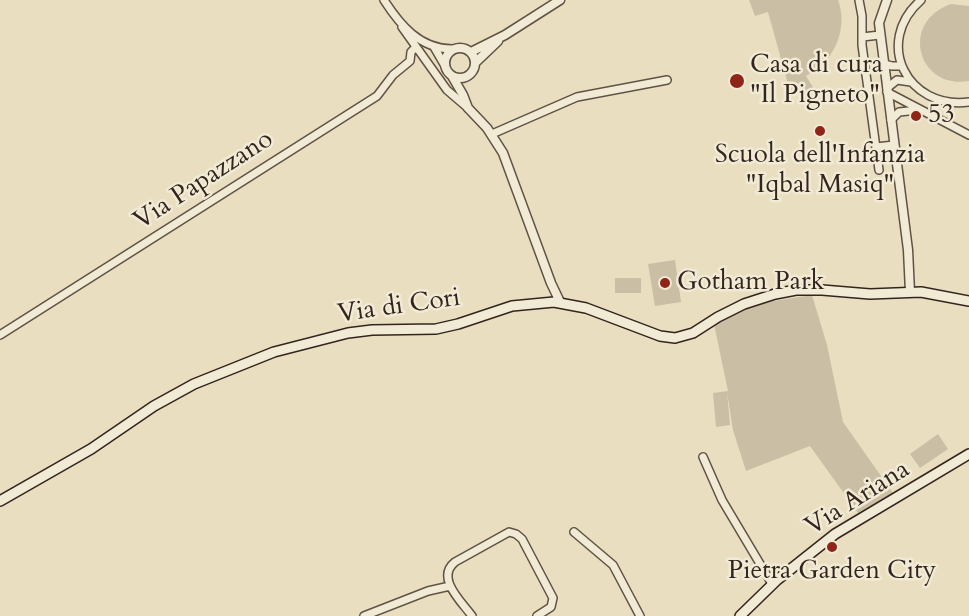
<!DOCTYPE html>
<style>
body{margin:0}
canvas{display:block;background:#e9debf}
</style>
<canvas width="969" height="616"></canvas>
<script>
const context = document.querySelector('canvas').getContext('2d');
context.lineJoin = 'round';
function paint(path, color) { context.fillStyle = color; context.fill(path, 'evenodd'); }
function stroke(path, color, width, dash) { context.strokeStyle = color; context.lineWidth = width; context.lineCap = dash ? 'butt' : 'round'; context.setLineDash(dash || []); context.stroke(path); }
function drawText(font, color, halo, rows, align = 'center') {
  context.font = font + ' Cardo,serif'; context.lineWidth = 5; context.setLineDash([]); context.textBaseline = 'middle'; context.strokeStyle = halo; context.fillStyle = color; for (const [text, x, y, turn = 0] of rows) {
    context.save(); context.translate(x, y); context.rotate((+turn || 0) * Math.PI / 180); context.textAlign = isNaN(turn) ? turn : align; if (halo) context.strokeText(text, 0, 0); context.fillText(text, 0, 0); context.restore();
  }
}
const green = new Path2D(`
 M749,0H838C846,21 840,45 825,62C820,68 812,72 806,76L813,87V91L791,95L768,12L755,16Z
 M951,4L969,6V81C918,90 899,22 951,4Z
 M675,260L681,302L655,306L648,264Z
 M615,278H641V293H615Z
 M812,295L827,345L843,422L893,493L858,513L810,446L746,471L733,430L727,392L730,425L716,427L713,393L728,391L714,324L739,309L760,303Z
 M938,434L948,449L920,468L910,454Z`);
const minor = new Path2D(`
 M384,0C400,25 420,49 452,49
 M859,0L862,16V45L879,170
 M921,0C873,42 907,110 969,102
 M402,27L447,90L468,108
 M862,37L880,35
 M434,47L445,66
 M884,64L892,66H902
 M887,88L897,80L911,82
 M887,92L969,135
 M891,120L899,112L918,110
 M492,134L577,97L667,80
 M876,147L894,145
 M0,335L377,96L393,75L410,61L411,52L415,48
 M703,457L722,500L772,584
 M574,532L613,565L640,616
 M364,616L428,591L450,586
 M472,616C462,602 435,578 455,562L509,532L516,534L522,539L553,598L551,607L537,616`);
const tertiary = new Path2D(`
 M887,0L879,23L908,250L910,292
 M445 63a15 15 0 1 1 30 0a15 15 0 1 1-30 0Z
 M471,52L505,35L560,0
 M476,62L498,41
 M452,76L463,95L468,108L487,128L503,153L551,283L560,302`);
const secondary = new Path2D(`
 M0,501L91,449L154,406L194,384L274,352L348,333L372,330L436,329L458,324L512,306L554,302L586,308L660,336L675,338L693,333L718,317L744,304L775,294L796,290H822L870,294L921,292L969,301
 M740,616L777,580L835,534L969,454`);
const markers = [
 [737,81,8,"#8f2418"],
 [916,116,6,"#8f2418"],
 [820,131,6,"#8f2418"],
 [665,283,6,"#8f2418"],
 [832,547,6,"#8f2418"]
];
const poiNames = [
 ["Casa di cura",750,66],
 ["\"Il Pigneto\"",750,96],
 ["53",928,116],
 ["Scuola dell'Infanzia",820,156,"center"],
 ["\"Iqbal Masiq\"",820,186,"center"],
 ["Gotham Park",677,283],
 ["Pietra Garden City",832,572,"center"]
];
const streetNames = [
 ["Via Papazzano",204,181,-33],
 ["Via di Cori",399,307,-8],
 ["Via Ariana",858,499,-32]
];
paint(green, '#cabea4');
stroke(minor, '#615246', 10);
stroke(tertiary, '#615246', 11);
stroke(secondary, '#34241e', 12);
stroke(minor, '#f1ead5', 7);
stroke(tertiary, '#f1ead5', 8);
stroke(secondary, '#f1ead5', 9);
for (const [x, y, r, color] of markers) { const dot = new Path2D(); dot.arc(x, y, r, 0, 2 * Math.PI); context.fillStyle = color; context.fill(dot); stroke(dot, '#f1ead5', 2); }
drawText('26px', '#34241e', '#f1ead5', poiNames, 'left');
drawText('26px', '#34241e', '#f1ead5', streetNames);
</script>
